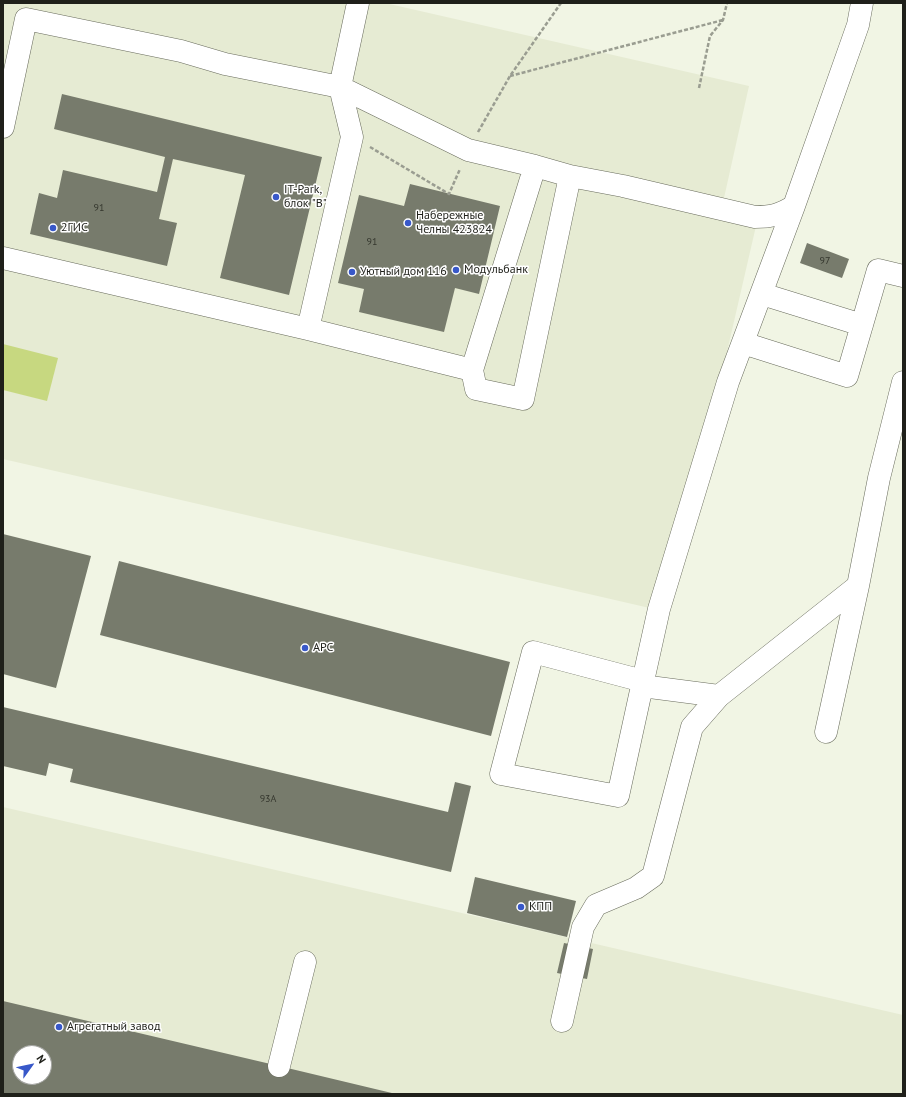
<!DOCTYPE html>
<meta charset="utf-8">
<style>
body{margin:0}
#map{position:relative;width:906px;height:1097px;overflow:hidden;background:#f1f5e4;font-family:"PT Sans",sans-serif}
canvas{display:block}
.frame{position:absolute;inset:0;border:4px solid #1f201a;pointer-events:none}
.north{position:absolute;left:12px;top:1045px;width:40px;height:40px;box-sizing:border-box;background:#fff;border:1px solid #a5a6a3;border-radius:50%;rotate:57deg;font-size:11px;font-weight:700;line-height:16px;text-align:center;color:#1f201a}
.north::after{content:'';display:block;margin:auto;width:14px;height:18px;background:#3858c9;clip-path:polygon(50% 0,100% 100%,50% 72%,0 100%)}
</style>
<div id="map">
<canvas width="906" height="1097"></canvas>
<div class="frame"></div>
<div class="north">N</div>
</div>
<script>
const context = document.querySelector('canvas').getContext('2d');
context.lineJoin = 'round';
function paint(path, color) { context.fillStyle = color; context.fill(path, 'evenodd'); }
function stroke(path, color, width, dash) { context.strokeStyle = color; context.lineWidth = width; context.lineCap = dash ? 'butt' : 'round'; context.setLineDash(dash || []); context.stroke(path); }
function drawText(font, color, halo, rows, align = 'center') {
  context.font = font + ' "PT Sans",sans-serif'; context.lineWidth = 3; context.setLineDash([]); context.textBaseline = 'middle'; context.strokeStyle = halo; context.fillStyle = color; for (const [text, x, y, turn = 0] of rows) {
    context.save(); context.translate(x, y); context.rotate((+turn || 0) * Math.PI / 180); context.textAlign = isNaN(turn) ? turn : align; if (halo) context.strokeText(text, 0, 0); context.fillText(text, 0, 0); context.restore();
  }
}
const built = new Path2D(`
 M3,3H385L749,86L724,198L756,226L667,612L3,459Z
 M3,807L903,1015V1094H3ZM20,1053H44V1077H20Z`);
const green = new Path2D(`
 M3,344L58,358L47,401L3,390Z`);
const building = new Path2D(`
 M62,94L322,157L289,295L220,278L245,175L173,159L159,219L177,223L167,266L30,234L39,193L57,198L63,170L157,192L165,157L54,129Z
 M410,184L500,206L479,294L455,288L444,332L359,312L364,289L338,283L359,195L404,206Z
 M807,243L849,259L842,278L800,263Z
 M3,534L91,556L56,688L3,674Z
 M119,561L510,662L491,736L100,635Z
 M3,707L448,812L455,782L471,786L451,872L70,782L73,769L49,763L46,776L3,766Z
 M475,877L576,901L567,937L467,913Z
 M564,943L593,949L587,979L557,973Z
 M3,1001L279,1066L396,1094H3ZM20,1053H44V1077H20Z`);
const path = new Path2D(`
 M510,76L723,20
 M699,88L710,36L723,20L727,3
 M478,132L510,76L561,3
 M370,147L449,194L460,169`);
const minor = new Path2D(`
 M3,127L26,19L181,51L225,64L340,87L468,150L535,166L570,176L623,186L755,217C771,217 780,215 794,206
 M3,258L308,329L472,370L535,166
 M762,294L862,325
 M308,329L352,137L340,87L358,3
 M743,343L847,376L878,270L903,276
 M472,370L476,389L523,399L570,176
 M643,681L533,652L501,774L618,796L642,686L643,681L659,609L728,382L794,206L858,25L862,3
 M642,686L719,696L858,586
 M826,732L858,586L879,478L903,382
 M562,1021L583,927L596,905L636,888L653,876L692,727L719,696
 M279,1066L305,962`);
const markers = [
 [276,197,4,"#3858c9"],
 [408,223,4,"#3858c9"],
 [53,228,4,"#3858c9"],
 [456,270,4,"#3858c9"],
 [352,272,4,"#3858c9"],
 [305,648,4,"#3858c9"],
 [521,907,4,"#3858c9"],
 [59,1027,4,"#3858c9"]
];
const numberNames = [
 ["91",99,208],
 ["91",372,242],
 ["97",825,261],
 ["93А",268,799]
];
const poiNames = [
 ["IT-Park,",284,190],
 ["блок \"В\"",284,204],
 ["Набережные",416,216],
 ["Челны 423824",416,230],
 ["2ГИС",61,228],
 ["Модульбанк",464,270],
 ["Уютный дом 116",360,272],
 ["АРС",313,648],
 ["КПП",529,907],
 ["Агрегатный завод",67,1027]
];
paint(built, '#e6ebd3');
paint(green, '#c7d880');
paint(building, '#777b6c');
stroke(minor, '#696c5d', 23);
stroke(path, '#9a9d91', 2.5, [4, 2]);
stroke(minor, '#fff', 22);
for (const [x, y, r, color] of markers) { const dot = new Path2D(); dot.arc(x, y, r, 0, 2 * Math.PI); context.fillStyle = color; context.fill(dot); stroke(dot, '#fff', 1.5); }
drawText('10px', '#35372e', null, numberNames);
drawText('12px', '#1f201a', '#fff', poiNames, 'left');
</script>
